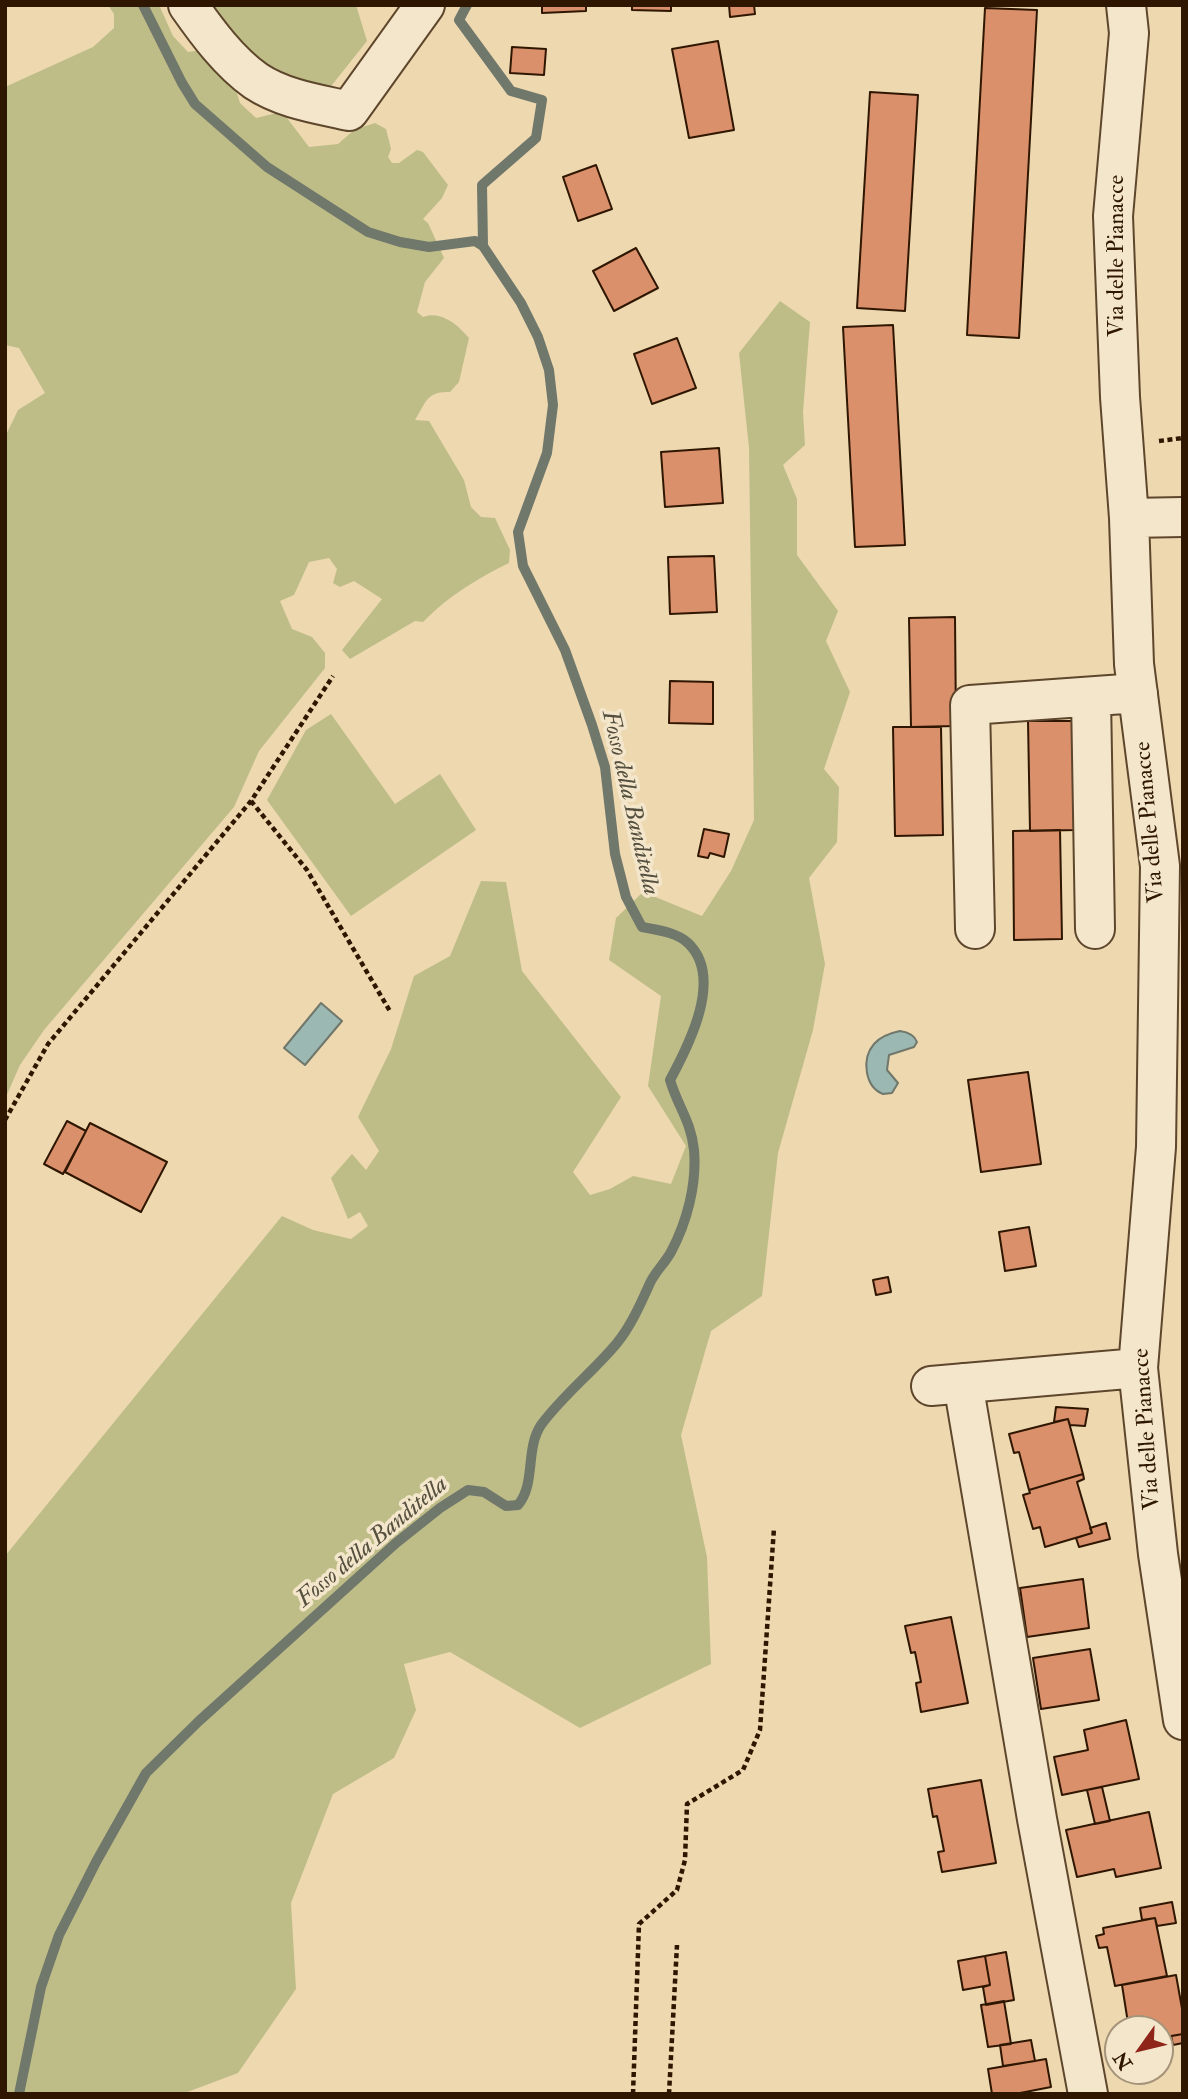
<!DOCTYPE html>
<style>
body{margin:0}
#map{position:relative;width:1188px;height:2099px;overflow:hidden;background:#edd8af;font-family:"IM FELL Double Pica",serif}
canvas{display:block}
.frame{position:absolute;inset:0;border:7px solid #2f1600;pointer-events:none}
.north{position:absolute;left:1104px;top:2015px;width:70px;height:70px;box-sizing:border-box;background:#f3e6cb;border:2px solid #a5937a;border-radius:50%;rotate:236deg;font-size:19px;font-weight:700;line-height:28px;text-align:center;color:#2f1600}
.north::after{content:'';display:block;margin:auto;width:24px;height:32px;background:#8f2418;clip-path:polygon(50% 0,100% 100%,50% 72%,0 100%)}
</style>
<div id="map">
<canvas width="1188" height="2099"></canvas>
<div class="frame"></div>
<div class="north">N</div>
</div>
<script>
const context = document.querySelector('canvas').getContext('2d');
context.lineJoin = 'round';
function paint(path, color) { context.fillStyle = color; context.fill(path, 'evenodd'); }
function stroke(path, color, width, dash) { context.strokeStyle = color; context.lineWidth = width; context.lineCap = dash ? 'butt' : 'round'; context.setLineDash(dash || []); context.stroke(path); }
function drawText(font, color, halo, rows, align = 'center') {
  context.font = font + ' "IM FELL Double Pica",serif'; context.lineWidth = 7; context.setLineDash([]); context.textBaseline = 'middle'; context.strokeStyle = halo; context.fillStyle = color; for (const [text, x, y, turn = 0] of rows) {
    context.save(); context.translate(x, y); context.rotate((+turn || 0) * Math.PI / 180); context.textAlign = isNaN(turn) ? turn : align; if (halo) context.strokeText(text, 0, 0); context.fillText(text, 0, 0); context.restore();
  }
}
const green = new Path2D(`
 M108,5H159L173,36L188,52L210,49L233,81L240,103L256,118L277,113L284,114L309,147L338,144L354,130L375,123L386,129L391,149L388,157L392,163H399L417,150L423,152L448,185L442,198L423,219L428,223L444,258L425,282L417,312L423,317C441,310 458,325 469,338L459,382L450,392C427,391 426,402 415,420L429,421L464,480L471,507L481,517L495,518L510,550L509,563C478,578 447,597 423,622L415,621L350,659L342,650L382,599L354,581L340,587L333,583L337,569L329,558L309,562L294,595L280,601L292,629L312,637L325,653V668L259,751L234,807L44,1030L20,1065L5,1099V437L18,410L45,393L19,348L5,345V87L93,47L114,28V14Z
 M214,5H356L367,41L328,90L278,82L239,52Z
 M780,301L810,322L803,412L805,445L783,465L797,499V555L838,611L826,641L850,692L824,769L839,787L837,842L809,878L825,964L813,1030L778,1153L762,1296L711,1331L681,1435L707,1557L711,1664L580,1728L450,1652L404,1664L416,1710L394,1758L333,1794L291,1903L296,1989L238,2073L182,2094H5V1556L282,1216L313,1230L351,1239L368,1226L360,1212L348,1219L331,1178L352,1154L366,1170L379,1151L358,1117L391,1049L414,976L450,956L481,881L506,882L522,971L621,1097L573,1172L590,1195L610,1189L633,1176L671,1184L686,1146L648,1086L661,996L609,960L616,918L643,892L702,916L731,871L754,820L749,448L739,353Z
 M331,714L395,804L440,774L476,830L351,916L267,800L306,730Z`);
const water = new Path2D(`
 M321,1003L342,1021L305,1065L284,1048Z
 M900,1031C907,1032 914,1034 917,1042L914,1047L889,1055L887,1070L898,1083L892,1093L883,1094C865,1087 861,1059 874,1044C880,1037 890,1033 900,1031Z`);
const stream = new Path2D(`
 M467,5L459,20L511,91L542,100L536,138L482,185L483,246
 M19,2094L41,1987L59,1935L96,1862L146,1773L199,1721L396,1543L440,1508L468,1490L484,1492L506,1506L518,1505C536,1484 525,1449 541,1425C563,1395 593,1372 617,1343C631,1326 641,1303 650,1283C655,1272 665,1263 671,1252C687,1222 697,1184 694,1150C691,1121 678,1107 670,1080C689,1045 724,977 688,943C676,932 657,930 642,927L626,897L615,854L605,767L592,725L565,650L523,566L518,532L547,453L553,405L549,370L538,337L521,303L483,246L475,241L429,247L400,242L368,232L267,167L195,104L182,83L143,5`);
const building = new Path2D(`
 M542,5H586V11L542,13Z
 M632,5H671V11L632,10Z
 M729,5H754L755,14L730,17Z
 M985,8L1037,10L1019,338L967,335Z
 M718,41L734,130L689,138L672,49Z
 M512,47L546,49L544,75L510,73Z
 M870,92L918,95L905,311L857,308Z
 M596,165L612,209L578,221L563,177Z
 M636,248L658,288L614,311L593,271Z
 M893,325L905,545L855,547L843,327Z
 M677,338L696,388L652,404L634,354Z
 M719,448L723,503L665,507L661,452Z
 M714,556L717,612L670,614L668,557Z
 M955,617L956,726L911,727L909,618Z
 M670,681L713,682V724L669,723Z
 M1028,721H1074L1076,830L1030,831Z
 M893,727H941L943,835L895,836Z
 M704,829L729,834L724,857L710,853L708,858L698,856Z
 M1060,830L1062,939L1014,940L1013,831Z
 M1028,1072L1041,1164L981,1172L968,1080Z
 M67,1121L86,1131L63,1174L44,1164Z
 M90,1123L167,1162L141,1212L65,1172Z
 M1029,1227L1036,1266L1005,1271L999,1232Z
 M888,1277L891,1292L876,1295L873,1280Z
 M1056,1407L1088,1409L1085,1426L1070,1425L1068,1419L1054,1422Z
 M1068,1419L1083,1474L1029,1490L1019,1452L1014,1453L1009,1434Z
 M1083,1474L1084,1479L1077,1482L1092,1533L1045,1547L1040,1527L1033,1529L1023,1495L1030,1493L1029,1490Z
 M1106,1523L1110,1539L1079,1547L1076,1538L1092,1533L1090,1528Z
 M1083,1579L1089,1628L1027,1637L1020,1588Z
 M951,1617L968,1703L921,1712L916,1683L921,1682L915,1652L911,1653L905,1626Z
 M1090,1649L1099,1700L1041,1709L1033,1658Z
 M1126,1720L1139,1779L1062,1795L1054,1757L1088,1750L1084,1730Z
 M981,1780L996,1863L942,1872L938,1852L944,1851L937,1816L933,1817L928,1789Z
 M1102,1787L1110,1821L1095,1824L1087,1790Z
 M1149,1812L1161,1868L1116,1877L1114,1869L1077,1877L1066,1830Z
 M1172,1902L1176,1923L1157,1926L1155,1918L1142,1920L1140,1908Z
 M1155,1918L1167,1976L1115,1986L1107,1947L1099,1948L1096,1936L1104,1934L1103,1928Z
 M1006,1952L1014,2000L986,2005L983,1987L990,1985L985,1956Z
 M985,1956L990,1985L963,1990L958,1961Z
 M1176,1975L1183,2014V2034L1160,2038V2029H1124L1123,2023H1128L1122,1985Z
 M1004,2001L1011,2044L988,2047L981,2005Z
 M1183,2034V2043L1173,2045L1171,2036Z
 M1031,2040L1035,2061L1003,2066L1000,2045Z
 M1046,2059L1051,2087L1015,2094H992L988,2069Z`);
const path = new Path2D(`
 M1159,441L1183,438
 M251,801L307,870L391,1013
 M5,1120L48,1044L251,801L333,676
 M633,2094L639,1924L677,1890L685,1860L687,1804L743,1770L760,1730L774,1528
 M669,2094L677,1945`);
const minor = new Path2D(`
 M188,5C207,32 229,62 256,81C283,99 318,104 349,111L425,5
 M1126,5L1129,33L1113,216L1120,397L1129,518L1134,664L1160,866L1156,1147L1138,1368L1158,1554L1183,1720
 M1129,518L1183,517
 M1091,697L1095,929
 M975,929L970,705L1138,693
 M963,1383L1037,1819L1088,2094
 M931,1386L1138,1368`);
const streetNames = [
 ["Via delle Pianacce",1118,256,-90],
 ["Via delle Pianacce",1151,822,-95],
 ["Via delle Pianacce",1148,1429,-94]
];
const waterNames = [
 ["Fosso della Banditella",629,803,77],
 ["Fosso della Banditella",373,1543,-40]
];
paint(green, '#bebd87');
paint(water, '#9bb8b3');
stroke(water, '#70776b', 2);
stroke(stream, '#70776b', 10);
paint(building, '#da906b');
stroke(building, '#2f1600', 2);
stroke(minor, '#5e462c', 42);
stroke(path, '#2f1600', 4.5, [5, 3.5]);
stroke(minor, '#f3e6cb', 38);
drawText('23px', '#2f1600', '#f3e6cb', streetNames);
drawText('italic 24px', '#554f3f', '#f3e6cb', waterNames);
</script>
